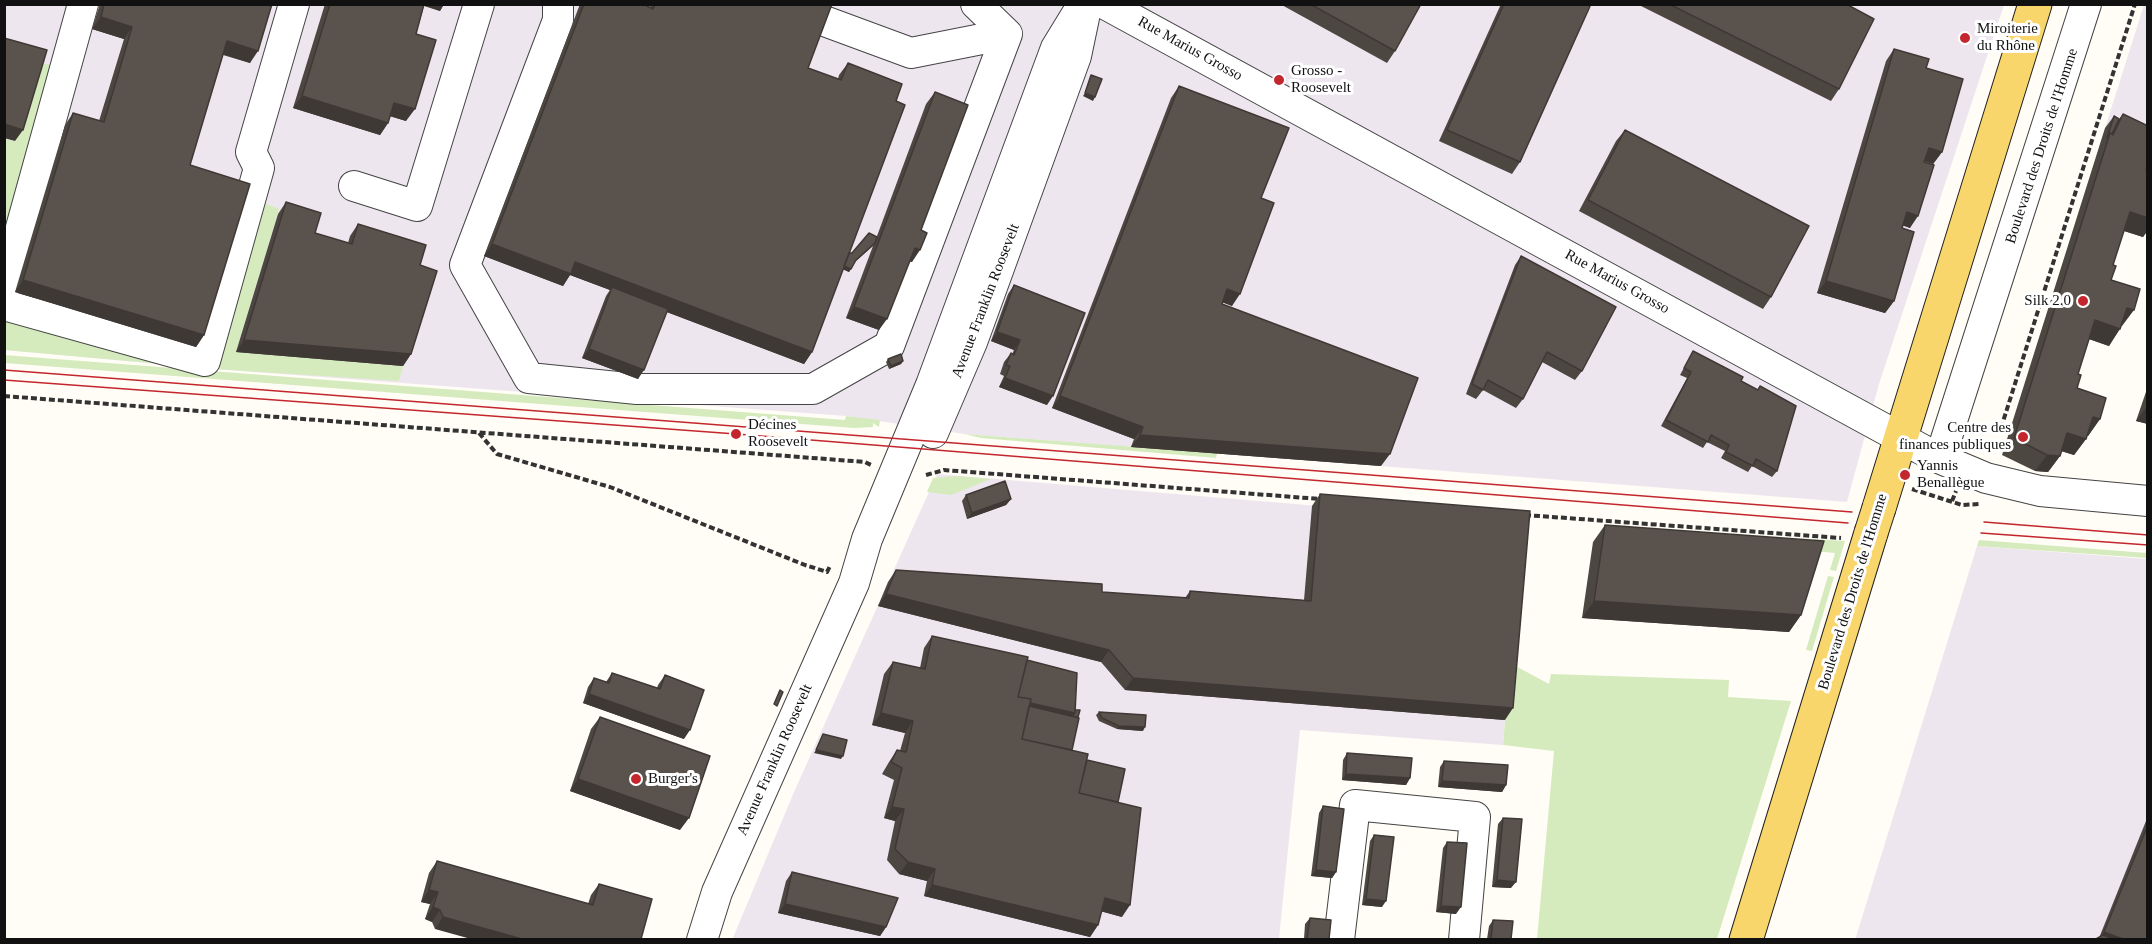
<!DOCTYPE html>
<meta charset="utf-8">
<style>
body{margin:0}
#map{position:relative;width:2152px;height:944px;overflow:hidden;background:#fffdf5;font-family:"Times New Roman",serif}
canvas{display:block}
.frame{position:absolute;inset:0;border:6px solid #111;pointer-events:none}
</style>
<div id="map">
<canvas width="2152" height="944"></canvas>
<div class="frame"></div>
</div>
<script>
const context = document.querySelector('canvas').getContext('2d');
context.lineJoin = 'round';
function paint(path, color) { context.fillStyle = color; context.fill(path, 'evenodd'); }
function stroke(path, color, width, dash) { context.strokeStyle = color; context.lineWidth = width; context.lineCap = dash ? 'butt' : 'round'; context.setLineDash(dash || []); context.stroke(path); }
function drawText(font, color, halo, rows, align = 'center') {
  context.font = font + ' "Times New Roman",serif'; context.lineWidth = 6; context.setLineDash([]); context.textBaseline = 'middle'; context.strokeStyle = halo; context.fillStyle = color; for (const [text, x, y, turn = 0] of rows) {
    context.save(); context.translate(x, y); context.rotate((+turn || 0) * Math.PI / 180); context.textAlign = isNaN(turn) ? turn : align; if (halo) context.strokeText(text, 0, 0); context.fillText(text, 0, 0); context.restore();
  }
}
const industrial = new Path2D(`
 M4,5H2004L1879,384L1847,502L964,434L846,416L214,369L5,350Z
 M2144,5H2147V149L2105,128Z
 M937,474L1522,523L1503,745L1300,730L1279,939L732,940L794,792Z
 M1977,546L2147,559V939L1855,940Z`);
const green = new Path2D(`
 M38,62L55,66L5,255V139L14,141Z
 M264,203L279,209L236,352L403,366L399,381L214,369Z
 M4,312L184,366L5,350Z
 M4,355L845,420L846,416L880,420L879,427L873,423V427L854,428L5,363Z
 M964,434L1217,453L1216,458L981,438Z
 M958,476L991,479L951,495L927,492L933,478Z
 M1814,539L1845,541L1836,571L1830,570L1835,553L1813,551Z
 M1979,540L2147,553V558L1977,546Z
 M1828,576L1834,577L1812,651L1806,650Z
 M1510,663L1549,684L1551,674L1729,680L1728,697L1791,701L1717,939H1537L1554,751L1503,745Z`);
const path = new Path2D(`
 M4,396L865,462L871,465
 M2001,428L2135,4
 M479,433L497,454L610,487L805,565L827,572L830,566
 M926,475L944,470L1320,499
 M1912,489L1962,505L1980,504
 M1952,501L1956,491
 M1525,515L1841,538`);
const minor = new Path2D(`
 M558,4V20L465,265L529,378L637,389H813L889,346L1007,34L976,4
 M1105,4L1934,456L1986,478L2040,491L2148,501
 M827,22L911,53L1007,34
 M354,186L417,206L479,4
 M4,289L83,4
 M4,305L205,361L259,168L251,152L294,4
 M933,433L972,342L1076,56L1085,13
 M1940,458L2086,4
 M702,940L717,892L854,583L867,539L931,385L1056,48L1083,4
 M1339,940L1355,805L1475,817L1464,940`);
const major = new Path2D(`
 M1879,508L2035,4
 M1746,940L1871,533`);
const tram = new Path2D(`
 M4,370L1852,512
 M4,380L736,434L1848,523
 M1984,522L2148,535
 M1981,533L2148,545`);
const majorBridge = new Path2D(`
 M1871,533L1879,508`);
const wall = new Path2D(`
 M100,4H272L250,63L223,55L190,165L204,335L196,347L15,292L65,125L73,113L99,121L124,39L92,29Z
 M325,4H444L440,11L424,6L416,34L406,121L390,116L388,123L380,135L293,108Z
 M580,4H647V6L650,7L651,4H832L808,68L838,79L839,75L848,63L896,101L849,253H852L877,236L926,104L935,92L921,230L912,262L909,261L879,330L846,318L873,246L855,262L849,272L843,269L812,352L804,364L667,312L638,379L582,358L606,296L610,290L570,275L563,286L484,256Z
 M1280,4H1421L1395,51L1387,63Z
 M1501,4H1591L1520,162L1512,174L1439,141Z
 M1637,4H1846L1839,89L1831,101Z
 M1894,49L1926,68L1942,152L1933,164L1925,161L1910,228L1903,225L1902,228L1894,301L1885,313L1817,293L1886,61Z
 M1179,86L1261,198L1232,306L1222,302V304L1381,466L1131,447L1134,439L1052,408L1171,98Z
 M2123,114L2146,170L2148,171V230L2143,237L2124,231L2113,265L2111,280L2122,326H2121L2109,346L2089,339L2078,374L2077,388L2100,419L2088,436L2087,435L2086,439L2074,455L2061,451L2060,456L2048,472L2035,471L2002,455L2105,128L2114,116L2119,119Z
 M1625,130L1771,297L1763,309L1579,211L1616,141Z
 M286,202L315,233L348,243L350,236L358,224L420,265L411,354L403,366L236,352L278,214Z
 M1521,256L1582,371L1575,380L1542,362L1523,399L1516,408L1483,390L1476,399L1466,394L1515,265Z
 M1014,285L1047,405L999,387L1004,376L1000,374L1004,362L1011,353L1012,354L1014,350L991,341L1008,294Z
 M1693,351L1741,381L1757,390L1760,386L1777,471L1772,477L1752,466L1748,472L1721,458L1725,451L1707,442L1703,448L1661,426L1687,378L1680,375Z
 M888,359L903,361L901,364L889,369L886,362Z
 M2148,386V424L2136,421Z
 M1320,494L1505,720L1125,690L1101,662L878,606L888,582L896,570L1102,592L1185,598L1190,591L1304,600L1312,506Z
 M966,495L1011,499L1006,505L967,519L962,501Z
 M1605,525L1801,615L1789,632L1582,618L1593,542Z
 M932,636L1027,660L1072,750L1087,760L1118,802L1122,917L1101,911L1098,925L1090,937L924,896L927,881L899,874L887,860L895,821L884,818L894,780L882,774L889,762L897,750L900,751L905,733L872,725L884,674L893,662L920,668L924,648Z
 M612,673L657,688L658,685L665,675L684,739L583,703L588,687L594,678L606,682Z
 M1099,712L1143,731L1117,729L1099,721L1096,715Z
 M600,717L680,830L570,791L591,729Z
 M1347,753L1410,778L1406,785L1342,780L1343,760Z
 M1444,761L1506,785L1502,792L1438,787L1440,767Z
 M1323,806L1336,872L1332,878L1311,876L1319,813Z
 M2148,816V939L2099,938Z
 M1503,818L1511,888L1492,887L1498,824Z
 M1374,835L1382,907L1362,905L1370,841Z
 M1447,842L1456,914L1436,912L1443,848Z
 M437,861L588,904L591,895L599,884L652,899L435,929L432,922L425,919L430,904L421,902L429,873Z
 M792,872L886,927L880,936L778,913L786,881Z
 M1310,918L1329,939H1304L1305,924Z
 M1493,920L1511,939H1487L1489,926Z`);
const shadedWall = new Path2D(`
 M420,4H444L440,11Z
 M101,17L132,27L124,39L92,29Z
 M227,41L258,51L250,63L219,53Z
 M1085,93L1095,97L1093,101L1083,96Z
 M302,96L388,123L380,135L293,108Z
 M394,103L415,109L406,121L386,115Z
 M4,124L23,130L15,141L4,138Z
 M1929,148L1942,152L1933,164L1920,160Z
 M1907,212L1918,216L1910,228L1898,224Z
 M2130,212L2148,218V230L2143,237L2118,229Z
 M492,244L575,262L812,352L804,364L611,291L612,287L610,290L570,275L563,286L484,256Z
 M915,248L920,250L912,262L906,260Z
 M842,265L851,269L849,272L840,268Z
 M23,280L204,335L196,347L15,292Z
 M1826,281L1894,301L1885,313L1817,293Z
 M1227,289L1240,294L1232,306L1219,301Z
 M854,307L887,319L879,330L846,318Z
 M2127,308L2134,310L2122,326L2115,324Z
 M2095,320L2120,329L2109,346L2083,337Z
 M997,332L1020,340L1014,350L991,341Z
 M244,340L411,354L403,366L236,352Z
 M589,349L644,370L638,379L582,358Z
 M903,361L901,364L889,369L891,366Z
 M1005,378L1053,396L1047,405L999,387Z
 M1060,396L1143,427L1134,439L1052,408Z
 M2148,405V424L2136,421Z
 M2093,417L2100,419L2088,436L2081,433Z
 M2067,433L2086,439L2074,455L2055,449Z
 M1140,435L1390,454L1381,466L1131,447Z
 M2047,455L2060,456L2048,472L2035,471Z
 M1011,499L1006,505L967,519L972,513Z
 M886,594L1109,650L1101,662L878,606Z
 M1594,601L1801,615L1789,632L1582,618Z
 M1133,678L1513,708L1505,720L1125,690Z
 M589,694L690,730L684,739L583,703Z
 M1016,699L1075,713L1070,719L1027,705Z
 M881,713L913,721L905,733L872,725Z
 M1119,726L1145,727L1143,731L1117,729Z
 M816,750L843,756L841,759L814,753Z
 M1346,774L1410,778L1406,785L1342,780Z
 M578,779L689,818L680,830L570,791Z
 M1442,781L1506,785L1502,792L1438,787Z
 M892,807L904,809L895,821L884,818Z
 M908,862L935,869L927,881L899,874Z
 M1316,870L1336,872L1332,878L1311,876Z
 M1497,880L1516,882L1511,888L1492,887Z
 M932,885L1098,925L1090,937L924,896Z
 M429,890L438,892L430,904L421,902Z
 M1105,898L1130,905L1122,917L1096,910Z
 M1366,899L1386,901L1382,907L1362,905Z
 M785,904L886,927L880,936L778,913Z
 M1441,906L1461,907L1456,914L1436,912Z
 M433,907L440,910L432,922L425,919Z
 M443,917L522,939H471L435,929Z
 M2104,932L2123,939H2099Z`);
const building = new Path2D(`
 M104,4H272L258,51L227,41L190,165L250,184L204,335L23,280L73,113L104,122L132,27L101,17Z
 M330,4H424L416,34L436,40L415,109L394,103L388,123L302,96Z
 M584,4H647V6L653,9L655,4H832L808,68L841,80L848,63L902,84L896,101L905,105L812,352L575,262L571,274L492,244Z
 M1310,4H1421L1395,51Z
 M1504,4H1591L1520,162L1447,130Z
 M1669,4H1846L1874,19L1839,89Z
 M4,38L47,50L23,130L4,124Z
 M1894,49L1929,59L1926,68L1963,79L1942,152L1929,148L1924,162L1934,165L1918,216L1907,212L1902,228L1914,232L1894,301L1826,281Z
 M1091,75L1102,79L1095,97L1085,93Z
 M1179,86L1289,128L1261,198L1274,203L1240,294L1227,289L1222,304L1418,378L1390,454L1140,435L1143,427L1060,396Z
 M935,92L968,105L921,230L927,233L920,250L915,248L887,319L854,307Z
 M2123,114L2148,126V166L2146,170L2148,171V218L2130,212L2113,265L2116,266L2111,280L2140,289L2134,310L2127,308L2120,329L2095,320L2078,374L2081,375L2077,388L2106,398L2100,419L2093,417L2086,439L2067,433L2060,456L2047,455L2014,438L2110,133L2113,135Z
 M2114,116L2119,119L2112,134L2110,133L2107,138Z
 M1625,130L1809,226L1771,297L1588,200Z
 M286,202L321,213L315,233L352,244L358,224L426,245L420,265L437,271L411,354L244,340Z
 M869,233L877,237L875,243L856,260L851,269L844,266L849,253H852Z
 M1521,256L1616,307L1582,371L1547,352L1523,399L1488,380L1483,390L1472,384Z
 M1014,285L1085,313L1053,396L1005,378L1010,366L1006,365L1011,353L1014,355L1020,340L997,332Z
 M612,287L668,309L644,370L589,349Z
 M1693,351L1743,377L1741,381L1758,390L1760,386L1796,406L1777,471L1756,459L1753,466L1726,452L1729,445L1711,435L1708,442L1666,420L1691,372L1684,368Z
 M901,354L903,361L891,366L888,359Z
 M1005,481L1011,499L972,513L966,495Z
 M1320,494L1530,511L1513,708L1133,678L1109,650L886,594L896,570L1102,584V592L1189,598L1190,591L1311,601Z
 M1605,525L1824,541L1801,615L1594,601Z
 M932,636L1028,657L1018,697L1031,699L1022,739L1088,754L1079,793L1141,808L1130,905L1105,898L1098,925L932,885L935,869L908,862L895,849L904,809L892,807L902,768L891,762L897,750L906,752L913,721L881,713L893,662L925,669Z
 M1027,660L1077,673L1075,713L1030,703L1031,699L1018,697Z
 M612,673L660,689L665,675L704,690L690,730L589,694L594,678L609,683Z
 M780,690L783,692L777,706L774,704Z
 M1029,706L1079,718L1072,750L1022,739Z
 M1075,710H1080L1078,717L1072,716L1075,713Z
 M1099,712L1146,715L1145,727L1119,726L1102,718Z
 M600,717L710,756L689,818L578,779Z
 M823,734L847,740L843,756L816,750Z
 M1347,753L1412,758L1410,778L1346,774Z
 M1087,760L1125,769L1118,802L1079,793Z
 M1444,761L1508,765L1506,785L1442,781Z
 M1323,806L1344,809L1336,872L1316,870Z
 M1503,818L1522,819L1516,882L1497,880Z
 M2148,825V939H2123L2104,932Z
 M1374,835L1394,837L1386,901L1366,899Z
 M1447,842L1467,843L1461,907L1441,906Z
 M437,861L593,905L599,884L652,899L641,939H522L443,917L440,910L433,907L438,892L429,890Z
 M792,872L898,898L886,927L785,904Z
 M1310,918L1331,920L1329,939H1307Z
 M1493,920L1513,921L1511,939H1491Z
 M2103,935L2114,939H2096Z`);
const markers = [
 [1965,38,6,"#c4262e"],
 [1279,80,6,"#c4262e"],
 [2083,301,6,"#c4262e"],
 [736,434,6,"#c4262e"],
 [2023,437,6,"#c4262e"],
 [1905,475,6,"#c4262e"],
 [636,779,6,"#c4262e"]
];
const poiNames = [
 ["Miroiterie",1977,29],
 ["du Rhône",1977,46],
 ["Grosso -",1291,71],
 ["Roosevelt",1291,88],
 ["Silk 2.0",2071,301,"right"],
 ["Décines",748,425],
 ["Roosevelt",748,442],
 ["Centre des",2011,428,"right"],
 ["finances publiques",2011,445,"right"],
 ["Yannis",1917,466],
 ["Benallègue",1917,483],
 ["Burger's",648,779]
];
const streetNames = [
 ["Rue Marius Grosso",1190,49,29],
 ["Boulevard des Droits de l'Homme",2042,146,-72],
 ["Rue Marius Grosso",1617,282,29],
 ["Avenue Franklin Roosevelt",986,301,-69],
 ["Boulevard des Droits de l'Homme",1853,592,-73],
 ["Avenue Franklin Roosevelt",775,760,-66]
];
paint(industrial, '#eee6ef');
paint(green, '#d5ebbd');
stroke(minor, '#444', 32);
stroke(major, '#222', 35);
stroke(path, '#333', 4, [6, 3]);
stroke(minor, '#fff', 30);
stroke(major, '#f9d66b', 33);
stroke(tram, '#c4262e', 1.5);
stroke(majorBridge, '#222', 35, []);
stroke(majorBridge, '#f9d66b', 33);
paint(wall, '#4d4742');
paint(shadedWall, '#3f3936');
paint(building, '#5a524d');
stroke(building, '#3f3936', 1.5);
for (const [x, y, r, color] of markers) { const dot = new Path2D(); dot.arc(x, y, r, 0, 2 * Math.PI); context.fillStyle = color; context.fill(dot); stroke(dot, '#fff', 2); }
drawText('15px', '#111', '#fff', poiNames, 'left');
drawText('15px', '#111', '#fff', streetNames);
</script>
